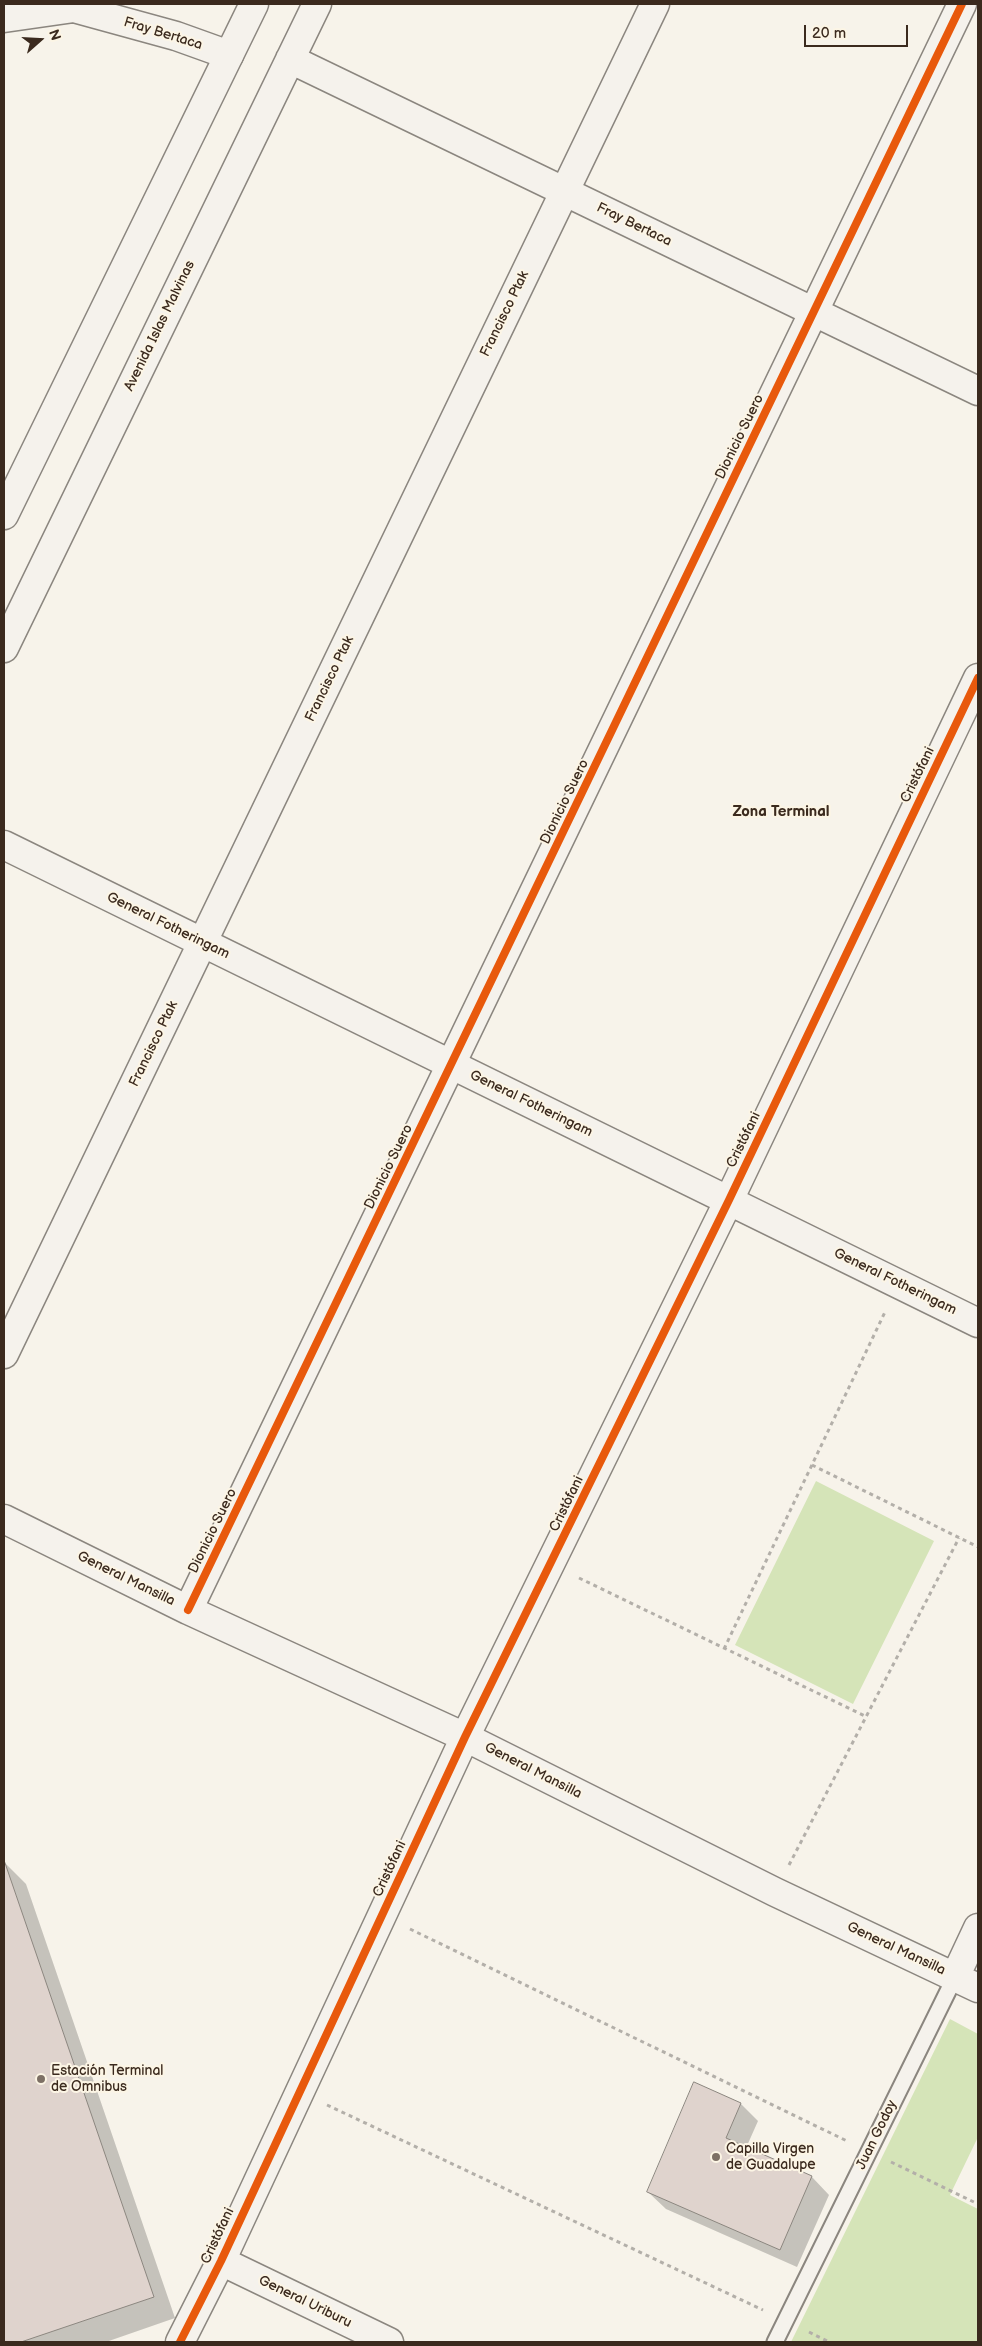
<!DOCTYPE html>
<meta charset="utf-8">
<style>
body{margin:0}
#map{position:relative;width:982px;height:2346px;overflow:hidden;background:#f7f3ea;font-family:"Balsamiq Sans",sans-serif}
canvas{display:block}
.frame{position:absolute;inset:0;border:5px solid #3b2a1e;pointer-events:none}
.north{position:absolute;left:15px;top:15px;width:50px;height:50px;-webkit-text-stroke:4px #fcf5e5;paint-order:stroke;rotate:71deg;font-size:14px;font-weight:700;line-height:20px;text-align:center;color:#3b2a1e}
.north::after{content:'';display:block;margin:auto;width:18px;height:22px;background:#3b2a1e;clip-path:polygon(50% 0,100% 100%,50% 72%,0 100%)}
.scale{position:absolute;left:804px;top:25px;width:104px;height:22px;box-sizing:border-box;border:2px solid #3b2a1e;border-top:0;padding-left:6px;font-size:15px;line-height:18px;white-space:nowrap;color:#3b2a1e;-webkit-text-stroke:4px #fcf5e5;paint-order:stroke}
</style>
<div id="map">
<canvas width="982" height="2346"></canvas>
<div class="frame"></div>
<div class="north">N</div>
<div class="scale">20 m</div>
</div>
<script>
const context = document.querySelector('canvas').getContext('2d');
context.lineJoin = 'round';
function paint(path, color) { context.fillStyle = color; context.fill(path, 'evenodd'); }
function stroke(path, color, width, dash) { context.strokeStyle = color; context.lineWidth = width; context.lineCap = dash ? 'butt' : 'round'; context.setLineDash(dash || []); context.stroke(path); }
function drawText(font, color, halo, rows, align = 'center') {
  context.font = font + ' "Balsamiq Sans",sans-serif'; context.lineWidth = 4; context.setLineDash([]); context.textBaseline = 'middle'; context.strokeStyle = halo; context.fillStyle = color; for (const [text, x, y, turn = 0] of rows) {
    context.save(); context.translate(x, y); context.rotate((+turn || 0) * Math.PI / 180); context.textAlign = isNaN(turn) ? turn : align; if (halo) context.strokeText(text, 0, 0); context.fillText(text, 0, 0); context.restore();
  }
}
const green = new Path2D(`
 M816,1481L934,1541L853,1704L735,1645Z
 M950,2019L978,2034V2137L950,2195L978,2209V2342H791Z`);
const shadow = new Path2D(`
 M4,1862L26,1884L175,2318L106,2342H4Z
 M695,2084L741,2104L758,2121L746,2148L812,2177L829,2195L797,2267L666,2209L648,2192Z`);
const building = new Path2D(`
 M4,1860L154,2297L21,2342H4Z
 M694,2082L741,2103L726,2138L812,2176L780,2250L647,2192Z`);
const path = new Path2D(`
 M812,1465L978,1547
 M579,1578L865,1716
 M724,1649L885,1312
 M789,1865L959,1538
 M410,1929L847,2141
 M327,2105L763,2310
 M891,2162L978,2204
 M809,2332L829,2342`);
const lane = new Path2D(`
 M775,2342L955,1977`);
const street = new Path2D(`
 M70,4L74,8L176,36L229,55
 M4,18L74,8
 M4,845L978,1323
 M4,1354L655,4
 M4,1519L188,1610L465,1737L775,1892L978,1988
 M188,1610L962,4
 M955,1977L978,1928
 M221,2261L389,2342
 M180,2342L221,2261L465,1737L729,1200L978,678`);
const secondary = new Path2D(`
 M290,59L978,391
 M4,515L254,4
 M4,648L317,4`);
const cycleway = new Path2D(`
 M188,1610L962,4
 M180,2342L221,2261L465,1737L729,1200L978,678`);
const markers = [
 [41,2079,5,"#7d7065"],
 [716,2157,5,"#7d7065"]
];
const streetNames = [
 ["Fray Bertaca",163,34,17],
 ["Fray Bertaca",634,225,26],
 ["Francisco Ptak",505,314,-64],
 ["Avenida Islas Malvinas",160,326,-64],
 ["Dionicio Suero",740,437,-64],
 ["Francisco Ptak",330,679,-64],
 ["Cristófani",918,775,-64],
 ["Dionicio Suero",565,802,-64],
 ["General Fotheringam",168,926,26],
 ["Francisco Ptak",154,1044,-64],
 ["General Fotheringam",531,1104,26],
 ["Cristófani",744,1140,-64],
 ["Dionicio Suero",389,1167,-64],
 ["General Fotheringam",895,1282,26],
 ["Cristófani",567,1504,-64],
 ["Dionicio Suero",213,1531,-64],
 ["General Mansilla",126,1579,26],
 ["General Mansilla",533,1771,27],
 ["Cristófani",390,1869,-65],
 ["General Mansilla",896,1949,25],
 ["Juan Godoy",877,2135,-64],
 ["Cristófani",218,2236,-65],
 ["General Uriburu",305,2302,26]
];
const poiNames = [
 ["Estación Terminal",51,2071],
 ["de Omnibus",51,2087],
 ["Capilla Virgen",726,2149],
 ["de Guadalupe",726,2165]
];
const neighbourhoodNames = [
 ["Zona Terminal",781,812]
];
paint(green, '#d5e4b8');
paint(shadow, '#0003');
paint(building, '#dfd3cd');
stroke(building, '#8b867f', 1);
stroke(lane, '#8b867f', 19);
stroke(street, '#8b867f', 31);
stroke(secondary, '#8b867f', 31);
stroke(path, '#b3afa9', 3, [4, 4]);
stroke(lane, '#f5f2ec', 15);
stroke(street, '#f5f2ec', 28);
stroke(secondary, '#f5f2ec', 28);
stroke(cycleway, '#e8590c', 8);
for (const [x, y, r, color] of markers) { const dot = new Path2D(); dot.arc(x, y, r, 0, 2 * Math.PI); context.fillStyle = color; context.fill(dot); stroke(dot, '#fcf5e5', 2); }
drawText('14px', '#3b2a1e', '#fcf5e5', streetNames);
drawText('14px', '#3b2a1e', '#fcf5e5', poiNames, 'left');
drawText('bold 15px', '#3b2a1e', '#fcf5e5', neighbourhoodNames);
</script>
